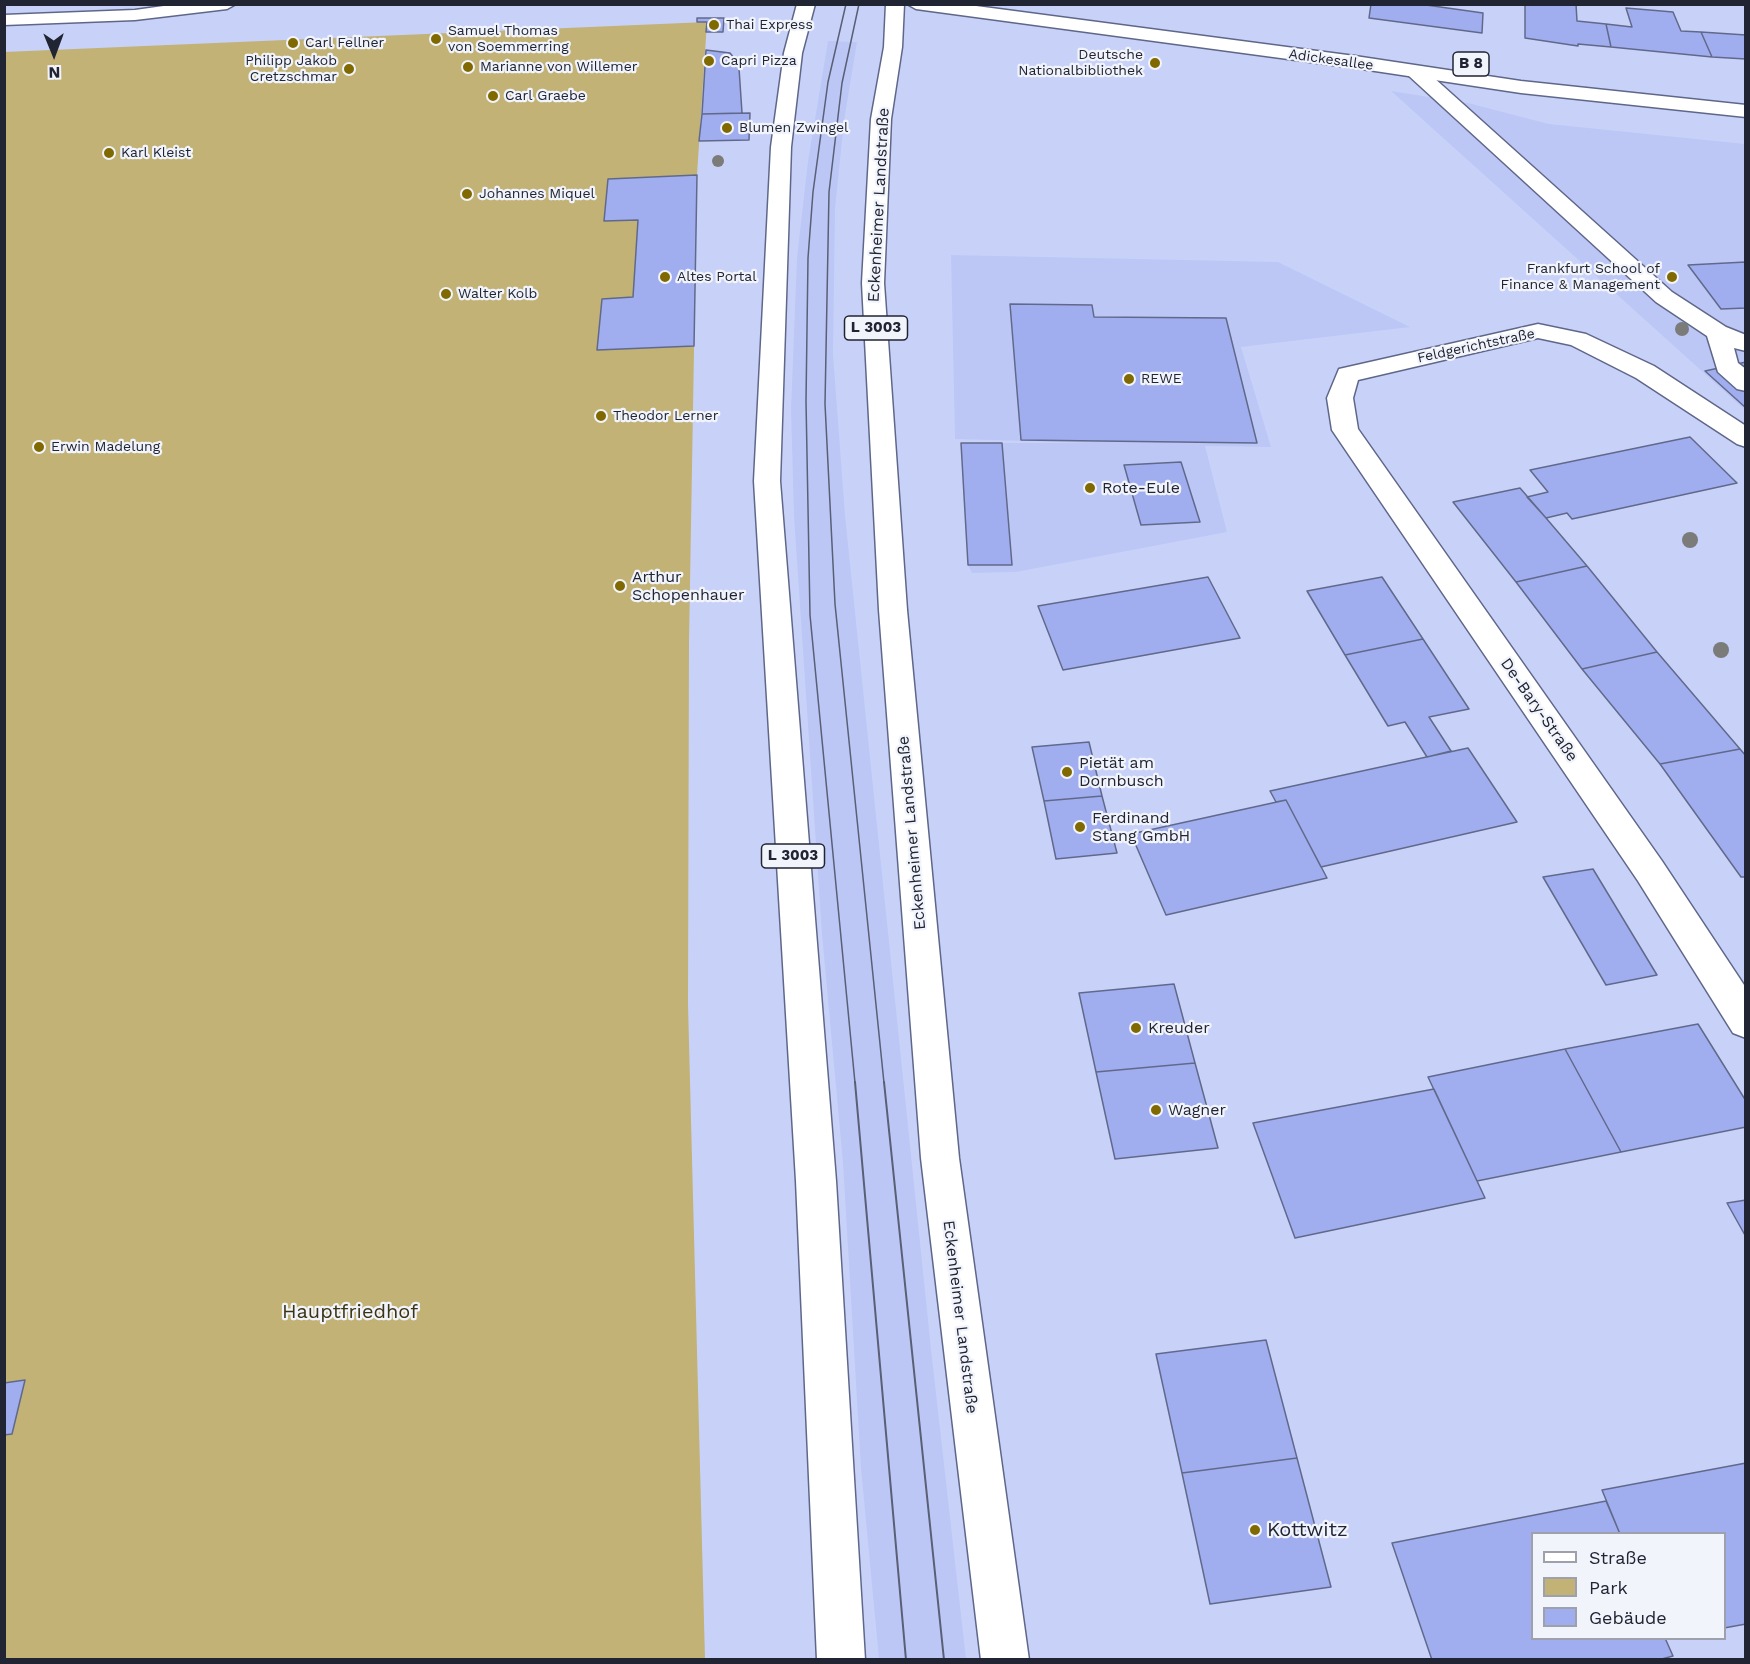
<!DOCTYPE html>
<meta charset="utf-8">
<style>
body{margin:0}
#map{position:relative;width:1750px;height:1664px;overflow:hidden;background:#c8d2f9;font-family:"Work Sans",sans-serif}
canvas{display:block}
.frame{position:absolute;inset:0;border:6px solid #212533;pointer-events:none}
.legend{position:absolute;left:1531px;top:1532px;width:195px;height:108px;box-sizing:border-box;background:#f2f4fc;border:2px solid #9ea1ac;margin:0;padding:8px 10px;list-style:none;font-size:18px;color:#212533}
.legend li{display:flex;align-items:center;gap:12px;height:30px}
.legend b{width:30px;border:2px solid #9ea1ac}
.north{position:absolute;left:24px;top:24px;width:60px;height:60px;-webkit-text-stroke:4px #f2f4fc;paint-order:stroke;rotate:179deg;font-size:16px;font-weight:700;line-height:24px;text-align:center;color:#212533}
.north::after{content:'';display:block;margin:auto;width:21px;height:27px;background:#212533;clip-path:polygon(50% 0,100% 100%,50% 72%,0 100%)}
</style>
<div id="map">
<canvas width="1750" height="1664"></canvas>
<div class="frame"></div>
<ul class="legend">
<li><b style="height:8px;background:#fff"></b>Straße</li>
<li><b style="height:16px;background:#c2b276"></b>Park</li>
<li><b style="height:16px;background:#a0aef0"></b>Gebäude</li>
</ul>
<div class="north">N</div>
</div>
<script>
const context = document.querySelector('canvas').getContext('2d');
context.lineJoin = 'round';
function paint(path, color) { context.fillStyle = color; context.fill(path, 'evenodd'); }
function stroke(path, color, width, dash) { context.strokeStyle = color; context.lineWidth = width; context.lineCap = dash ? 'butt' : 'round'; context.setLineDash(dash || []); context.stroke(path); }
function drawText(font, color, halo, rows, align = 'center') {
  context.font = font + ' "Work Sans",sans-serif'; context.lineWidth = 4.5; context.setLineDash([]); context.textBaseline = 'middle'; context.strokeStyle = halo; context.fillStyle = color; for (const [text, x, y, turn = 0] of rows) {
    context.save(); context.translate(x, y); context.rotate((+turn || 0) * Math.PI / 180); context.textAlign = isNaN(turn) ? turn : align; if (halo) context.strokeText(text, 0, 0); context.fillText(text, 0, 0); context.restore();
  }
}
const built = new Path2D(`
 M828,41L857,42L844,121L835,209L833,354L845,515L931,1349L966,1659H879L861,1468L843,1163L822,934L794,516L791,409L797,258L808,161Z
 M1391,91L1468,103L1549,124L1745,144V410Z
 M951,255L1278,262L1410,327L1241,347L1271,447L1205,446L1227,532L1016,572L972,573L968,565L961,443H1095L955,439Z`);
const green = new Path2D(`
 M707,22L697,175L689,642L688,1004L705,1659H5L4,52Z`);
const building = new Path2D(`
 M1371,4H1419L1483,13L1482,33L1369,18Z
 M1525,4H1576L1577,21L1606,24L1611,47L1578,44V46L1525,38Z
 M1626,8L1673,12L1681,31L1701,32L1712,57L1611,47L1606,24L1632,27Z
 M697,18H724L723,32H706L707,22H697Z
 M1701,32L1746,35V59L1712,57Z
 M706,50L730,53L734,58L739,68L742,113L702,114Z
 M750,113L749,140L699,141L702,114Z
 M697,175L694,346L597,350L602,299L633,297L638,220L604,221L608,179Z
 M1746,262V308L1721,309L1688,265Z
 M1010,304L1092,305L1094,317L1226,318L1257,443L1021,440Z
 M1746,362V408L1705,371Z
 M1690,437L1737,483L1572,519L1567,513L1546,518L1527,497L1548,492L1530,470Z
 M961,443H1002L1012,565H968Z
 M1181,462L1200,522L1141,525L1124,465Z
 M1520,488L1546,518L1587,566L1516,582L1453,502Z
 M1587,566L1657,652L1582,669L1516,582Z
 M1208,577L1240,638L1063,670L1038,606Z
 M1382,577L1423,639L1345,655L1307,591Z
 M1423,639L1469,709L1429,717L1451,751L1427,757L1405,722L1388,726L1345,655Z
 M1657,652L1740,749L1660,764L1582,669Z
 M1089,742L1102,796L1044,801L1032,747Z
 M1468,748L1517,822L1321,867L1286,800L1276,802L1270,791Z
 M1740,749L1746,756V877H1741L1660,764Z
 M1102,796L1117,853L1056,859L1044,801Z
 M1286,800L1327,878L1166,915L1131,834Z
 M1593,869L1657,975L1606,985L1543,877Z
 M1174,984L1195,1063L1096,1072L1079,993Z
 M1698,1024L1746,1101V1127L1621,1152L1565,1049Z
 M1565,1049L1621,1152L1477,1181L1428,1077Z
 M1195,1063L1218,1148L1115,1159L1096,1072Z
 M1434,1089L1485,1198L1295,1238L1253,1123Z
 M1746,1200V1237L1727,1203Z
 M1266,1340L1297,1458L1182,1473L1156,1354Z
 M25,1380L12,1434L4,1435V1383Z
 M1297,1458L1331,1587L1210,1604L1182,1473Z
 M1746,1463V1624L1724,1628V1534H1620L1602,1490Z
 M1606,1501L1620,1534H1532V1638H1665L1673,1656L1658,1660H1432L1392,1543Z`);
const minor = new Path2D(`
 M1416,66L1423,68L1672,292L1726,327L1746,335V351L1734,348L1738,363L1746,369V391L1737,389L1718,372L1707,336L1656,302L1409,76L1406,72L1409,68Z
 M1538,324L1586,334L1654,366L1746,426V447L1737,444L1636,378L1571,345L1538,338L1358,380L1353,398L1358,429L1662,861L1746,988V1038L1733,1033L1638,881L1332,430L1327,398L1339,369Z`);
const major = new Path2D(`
 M178,4H236L227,9L135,20L4,25V15L135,10Z
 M797,4H815L802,53L791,147L780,481L836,1181L865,1660H817L796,1181L754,481L771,147L784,53Z
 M886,4H904L902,47L891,119L884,283L907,610L959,1158L1029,1660H981L921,1158L879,610L862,283L871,119L884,47Z
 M907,4H961L1355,56L1521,81L1746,105V117L1521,93L1355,68L916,9Z`);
const tramFar1 = new Path2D(`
 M846,4L828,82L813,192L808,258L806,401L810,615L855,1083
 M859,4L842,83L829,192L825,404L835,604L884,1083`);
const tram = new Path2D(`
 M855,1082L906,1660
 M884,1082L944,1660`);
const trees = [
 [718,161,6],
 [1682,329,7],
 [1690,540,8],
 [1721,650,8]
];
const markers = [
 [714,25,6,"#7f6900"],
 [436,39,6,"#7f6900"],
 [293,43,6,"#7f6900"],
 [709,61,6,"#7f6900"],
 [1155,63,6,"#7f6900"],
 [468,67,6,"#7f6900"],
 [349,69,6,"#7f6900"],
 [493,96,6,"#7f6900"],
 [727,128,6,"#7f6900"],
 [109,153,6,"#7f6900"],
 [467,194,6,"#7f6900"],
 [665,277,6,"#7f6900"],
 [1672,277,6,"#7f6900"],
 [446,294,6,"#7f6900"],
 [1129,379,6,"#7f6900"],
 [601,416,6,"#7f6900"],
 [39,447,6,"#7f6900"],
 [1090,488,6,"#7f6900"],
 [620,586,6,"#7f6900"],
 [1067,772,6,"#7f6900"],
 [1080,827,6,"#7f6900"],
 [1136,1028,6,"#7f6900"],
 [1156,1110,6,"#7f6900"],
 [1255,1530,6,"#7f6900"]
];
const farPoinames = [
 ["Thai Express",726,25],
 ["Samuel Thomas",448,31],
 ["von Soemmerring",448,47],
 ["Carl Fellner",305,43],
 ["Deutsche",1143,55,"right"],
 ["Nationalbibliothek",1143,71,"right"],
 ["Philipp Jakob",337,61,"right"],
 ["Cretzschmar",337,77,"right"],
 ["Capri Pizza",721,61],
 ["Marianne von Willemer",480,67],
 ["Carl Graebe",505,96],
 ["Blumen Zwingel",739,128],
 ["Karl Kleist",121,153],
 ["Johannes Miquel",479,194],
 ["Frankfurt School of",1660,269,"right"],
 ["Finance & Management",1660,285,"right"],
 ["Altes Portal",677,277],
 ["Walter Kolb",458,294],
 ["REWE",1141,379],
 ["Theodor Lerner",613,416],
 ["Erwin Madelung",51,447]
];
const farStreetnames = [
 ["Adickesallee",1331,60,8],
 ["Feldgerichtstraße",1476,346,-12]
];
const shields = [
 [1471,64,36],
 [876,328,63],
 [793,856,63]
];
const shieldNames = [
 ["B 8",1471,64],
 ["L 3003",876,328],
 ["L 3003",793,856]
];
const streetNames = [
 ["Eckenheimer Landstraße",879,205,-87],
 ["De-Bary-Straße",1539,710,55],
 ["Eckenheimer Landstraße",912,833,-95],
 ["Eckenheimer Landstraße",960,1317,83]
];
const poiNames = [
 ["Rote-Eule",1102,488],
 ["Arthur",632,577],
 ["Schopenhauer",632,595],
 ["Pietät am",1079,763],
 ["Dornbusch",1079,781],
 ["Ferdinand",1092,818],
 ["Stang GmbH",1092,836],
 ["Kreuder",1148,1028],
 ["Wagner",1168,1110]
];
const nearParknames = [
 ["Hauptfriedhof",350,1312]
];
const nearPoinames = [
 ["Kottwitz",1267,1530]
];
paint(built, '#bcc7f5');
paint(green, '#c2b276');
paint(building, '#a0aef0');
stroke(building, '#61698b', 1.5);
stroke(minor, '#5f6789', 3);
stroke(major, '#5f6789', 3);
paint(minor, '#fff');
paint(major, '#fff');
stroke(tramFar1, '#595f75', 1.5);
stroke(tram, '#595f75', 2);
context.fillStyle = '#7b7b7a';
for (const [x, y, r] of trees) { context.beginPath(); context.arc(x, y, r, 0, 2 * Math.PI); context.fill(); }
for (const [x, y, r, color] of markers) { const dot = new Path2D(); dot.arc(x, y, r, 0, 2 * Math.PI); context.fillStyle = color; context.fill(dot); stroke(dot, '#f2f4fc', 2); }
drawText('14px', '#212533', '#f2f4fc', farPoinames, 'left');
drawText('14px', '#212533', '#f2f4fc', farStreetnames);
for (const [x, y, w] of shields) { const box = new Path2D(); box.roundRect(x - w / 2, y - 12, w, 24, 4.5); context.fillStyle = '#f2f4fc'; context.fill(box); stroke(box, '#212533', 1.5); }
drawText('bold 15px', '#212533', null, shieldNames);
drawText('16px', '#212533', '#f2f4fc', streetNames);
drawText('16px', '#212533', '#f2f4fc', poiNames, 'left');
drawText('20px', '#3c3313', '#f2f4fc', nearParknames);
drawText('20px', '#212533', '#f2f4fc', nearPoinames, 'left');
</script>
